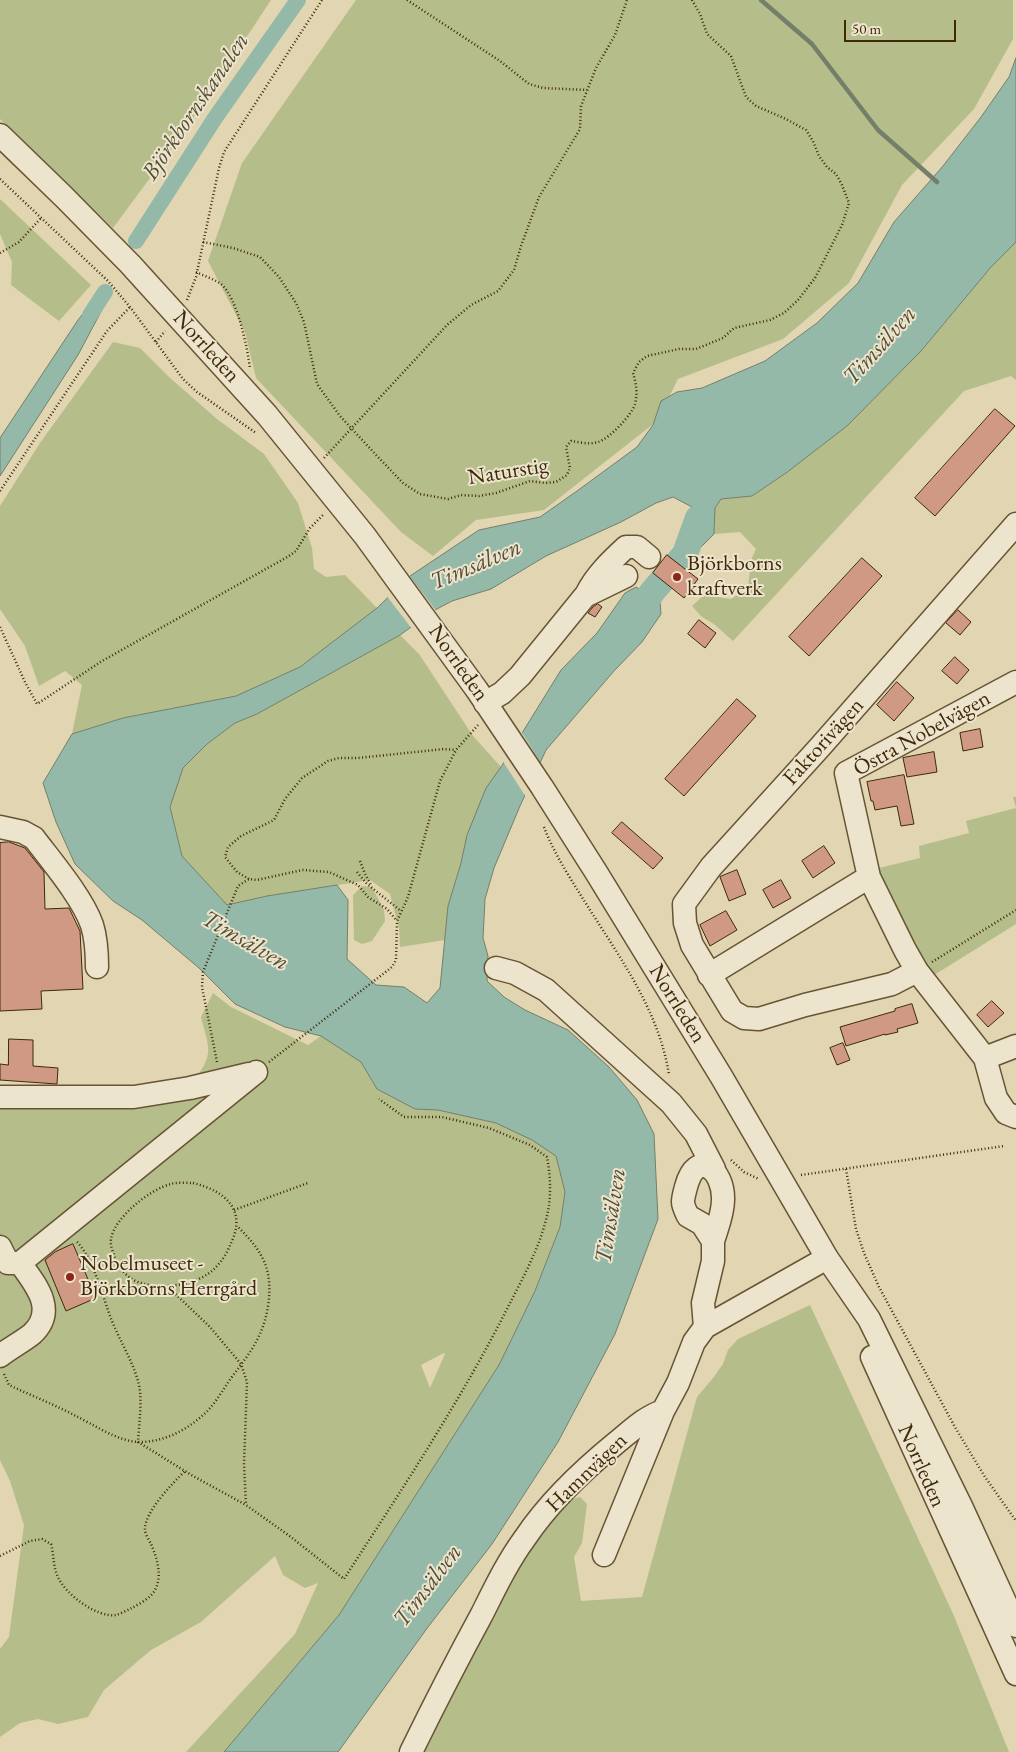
<!DOCTYPE html>
<meta charset="utf-8">
<style>
body{margin:0}
#map{position:relative;width:1016px;height:1752px;overflow:hidden;background:#e1d5b2;font-family:"EB Garamond",serif}
canvas{display:block}
.scale{position:absolute;left:844px;top:20px;width:112px;height:22px;box-sizing:border-box;border:2px solid #3f290a;border-top:0;padding-left:6px;font-size:15px;line-height:18px;white-space:nowrap;color:#3f290a;-webkit-text-stroke:4px #ece4cd;paint-order:stroke}
</style>
<div id="map">
<canvas width="1016" height="1752"></canvas>
<div class="scale">50 m</div>
</div>
<script>
const context = document.querySelector('canvas').getContext('2d');
context.lineJoin = 'round';
function paint(path, color) { context.fillStyle = color; context.fill(path, 'evenodd'); }
function stroke(path, color, width, dash) { context.strokeStyle = color; context.lineWidth = width; context.lineCap = dash ? 'butt' : 'round'; context.setLineDash(dash || []); context.stroke(path); }
function drawText(font, color, halo, rows, align = 'center') {
  context.font = font + ' "EB Garamond",serif'; context.lineWidth = 4; context.setLineDash([]); context.textBaseline = 'middle'; context.strokeStyle = halo; context.fillStyle = color; for (const [text, x, y, turn = 0] of rows) {
    context.save(); context.translate(x, y); context.rotate((+turn || 0) * Math.PI / 180); context.textAlign = isNaN(turn) ? turn : align; if (halo) context.strokeText(text, 0, 0); context.fillText(text, 0, 0); context.restore();
  }
}
const green = new Path2D(`
 M0,0H271L184,132L113,228L0,119Z
 M356,0H1013V39L974,109L902,185L849,283L783,339L678,379L657,421L544,510L476,520L433,556L401,532L256,378L245,332L208,261L242,163Z
 M0,199L91,285L59,321L11,285L12,262L0,234Z
 M1016,242V380L1011,376L964,391L733,641L714,624L702,617L692,606L704,595L731,599L748,588L751,560L756,549L740,532L714,534L715,508L721,499L752,496L786,473L847,426L921,351L991,267Z
 M113,342L140,348L169,377L217,419L264,454L298,503L312,548L314,569L326,577L345,575L377,608L300,667L236,696L123,718L72,734L82,685L65,671L39,686L25,646L0,609V506L40,443Z
 M400,635L419,654L473,736L501,767L467,835L461,863L448,906L445,940L400,947L399,928L390,894L370,880L267,896L227,905L182,856L170,807L183,768L207,744L235,723L257,714Z
 M1013,797H1016V924L931,977L875,869L920,858L919,846L969,833L966,821L1016,808Z
 M362,886L372,887L384,910L385,921L372,941L362,944L354,940L353,895Z
 M213,993L231,1007L308,1045L321,1036L361,1062L377,1089L415,1109L438,1110L496,1123L532,1140L556,1156L565,1192L560,1227L535,1291L499,1365L339,1615L224,1752H186L295,1634L318,1583L305,1588L283,1575L275,1556L201,1622L151,1650L104,1690L88,1717L58,1724L38,1719L20,1723L0,1737V1649L9,1637L24,1525L10,1481L0,1460V1105L46,1106L198,1075C215,1052 207,1043 201,1017ZM444,1353L445,1354L430,1388L421,1365Z
 M810,1305L954,1616L1009,1752H418L525,1552L569,1500L580,1497L587,1504L582,1543L574,1557L581,1601L642,1597L697,1397L713,1378L723,1364L728,1350L738,1339Z`);
const water = new Path2D(`
 M1016,58V242L991,267L921,351L847,426L786,473L752,496L721,499L715,508L714,534L692,556L682,547L689,530L683,526L692,507L673,497L656,503L621,522L546,556L491,589L452,601L435,610L400,635L257,714L235,723L207,744L183,768L170,807L182,856L227,905L267,896L337,885L348,900L347,959L376,985L404,987L427,1003L440,988L448,906L461,863L467,835L486,788L501,767L561,670L597,633L625,593L636,587L660,602L661,614L642,642L614,671L546,750L520,806L494,868L485,899L483,938L488,956L487,981L504,997L525,1010L568,1030L609,1067L637,1100L654,1134L658,1219L615,1334L558,1442L492,1544L428,1627L338,1752H224L339,1615L499,1365L535,1291L560,1227L565,1192L556,1156L532,1140L496,1123L438,1110L415,1109L377,1089L361,1062L321,1036L285,1027L235,1004L199,968L142,920L113,901L75,864L56,822L43,783L72,734L123,718L236,696L300,667L377,608L410,576L479,530L540,517L577,491L637,447L653,425L661,401L677,392L702,388L765,361L817,323L858,283L894,222L943,166L981,117L1009,77Z
 M98,296L102,297L104,306L78,355L0,476V438L78,320Z`);
const pier = new Path2D(`
 M408,574L437,612L412,629L386,595Z
 M521,731L542,765L526,797L502,760Z`);
const stream = new Path2D(`
 M761,0L812,44L878,130L937,182`);
const canal = new Path2D(`
 M136,241L215,118L298,0
 M90,315L105,292`);
const river = new Path2D(`
 M629,624L653,591L685,554L698,518`);
const building = new Path2D(`
 M995,409L1015,426L935,516L915,498Z
 M667,555L698,579L684,598L653,573Z
 M862,558L882,576L809,656L789,637Z
 M598,604L602,607L595,617L588,613L593,607Z
 M958,610L971,622L960,635L946,623Z
 M699,620L716,633L705,648L688,634Z
 M955,657L969,670L957,684L942,671Z
 M897,682L914,698L894,721L877,705Z
 M737,699L756,716L684,796L665,779Z
 M980,729L983,747L963,751L960,733Z
 M934,752L937,772L907,777L903,758Z
 M904,775L914,824L901,826L897,806L875,810L873,801H871L867,782Z
 M622,822L663,858L653,869L612,833Z
 M9,842L25,848L44,872L45,909L69,908L80,931L83,989L41,991L42,1009L0,1011V843Z
 M824,846L835,863L813,878L802,861Z
 M737,870L746,894L729,901L720,877Z
 M781,880L791,898L773,908L763,890Z
 M726,911L737,930L710,946L700,925Z
 M992,1001L1004,1013L988,1027L977,1015Z
 M912,1004L918,1023L897,1029L898,1032L885,1035V1034L846,1046L840,1027L895,1011V1009Z
 M9,1039L33,1040V1066L58,1068L57,1084L0,1080V1064L8,1065Z
 M843,1043L850,1060L837,1065L830,1048Z
 M73,1244L96,1298L66,1311L45,1260L55,1252Z`);
const path = new Path2D(`
 M407,0L500,61L529,84L543,88L587,90
 M0,179L108,281L130,307L183,379L197,392L256,433
 M203,242L233,248L260,257L279,277L296,303L304,322L317,384L340,416L377,456L403,483L420,494L448,499L461,495L479,496L496,493L530,481L545,483L556,482L567,475L570,468L566,447L571,441C579,442 589,445 598,442C609,439 632,415 635,404C638,393 636,383 633,373L639,362L647,356L679,349H696L723,338L734,328L770,320L784,313L798,300L815,278L842,225L849,203L842,185L836,174L827,167L819,156L813,141L806,130L786,119L756,106L746,97L731,56L707,34L700,14L692,0
 M0,253L19,242L42,217
 M196,272C204,276 214,279 221,284C237,297 248,349 250,369
 M187,300L196,277L219,168L224,152L322,0
 M156,342L165,331
 M324,458L447,325L471,305L498,291L514,270L521,246L539,197L580,129L581,106L596,68L615,35L627,0
 M0,491L107,331L130,307
 M0,627L25,682L37,704L102,661L289,556L296,551L310,528L323,515
 M544,827C553,851 567,873 580,894C615,951 659,1008 669,1075
 M360,861L365,874L371,885
 M357,872L367,884L401,911
 M249,879L237,872L225,857L228,847L241,836L274,820L285,799L302,778L328,761L339,758H358L444,749L456,750
 M932,962L1016,910
 M217,1062L202,987L203,972L238,886L249,879L257,880L302,870L329,872L358,885L368,897L387,909L397,921
 M269,1062L392,967L396,960L397,921L408,897L440,781L456,750L478,725
 M731,1160L744,1172L759,1179
 M846,1169L856,1229L864,1253L879,1287L956,1429L985,1477L1016,1521
 M801,1175L1004,1146
 M193,1183C226,1191 248,1211 230,1245C227,1253 222,1261 216,1267C200,1285 163,1290 141,1283C129,1280 119,1269 115,1258C113,1252 110,1245 111,1239C114,1218 150,1189 171,1184C177,1182 186,1183 193,1183Z
 M234,1210L308,1183
 M77,1242C94,1259 103,1299 112,1321C120,1341 132,1360 138,1381C143,1397 139,1424 138,1442L193,1476L246,1505L291,1537L344,1579C402,1489 462,1399 510,1303C525,1274 544,1239 549,1205C551,1189 550,1173 547,1157L530,1145L489,1128L442,1117H404L379,1099
 M168,1287L210,1327L241,1364L247,1382L244,1464L246,1505
 M4,1374L9,1385C30,1395 53,1404 74,1415C93,1424 118,1442 140,1442C163,1442 185,1431 202,1416C213,1407 221,1393 229,1381C239,1367 250,1354 257,1340C267,1322 272,1294 268,1274C264,1254 251,1240 238,1227
 M0,1556L30,1541L42,1539L51,1544C54,1555 53,1567 58,1577C65,1594 97,1618 116,1615C120,1614 125,1611 130,1609C139,1604 152,1598 156,1588C162,1574 157,1558 151,1544C149,1540 145,1534 145,1530C144,1512 173,1483 185,1471`);
const minor = new Path2D(`
 M0,135L64,197L130,264L267,415L365,536L477,690L542,787L596,872L721,1076L827,1258L869,1319L961,1506L1016,1626
 M587,593C596,575 611,561 626,547H637L649,557
 M485,703L502,693L520,676L585,596L626,576
 M0,827L23,832L34,838C52,862 82,897 92,925C96,938 97,953 97,967
 M869,877L905,950L917,971L985,1058L1016,1046
 M496,968L515,973L546,990L671,1103L696,1134L714,1169
 M917,971L892,984L805,1005L759,1019L744,1018L732,1011L692,945L685,923L684,904L711,867L820,747L1016,524
 M709,975L869,877L846,773L1016,682
 M985,1058L996,1098L1006,1113L1016,1117
 M0,1097H134L190,1088L249,1074
 M0,1247L8,1263H20L256,1072
 M705,1327L703,1303L713,1261V1241L702,1224L688,1216C686,1212 683,1206 683,1202C683,1197 685,1191 686,1187C696,1148 724,1169 723,1200C723,1214 717,1228 713,1241
 M0,1356C10,1348 22,1342 32,1334C58,1310 35,1284 20,1263
 M872,1357L1016,1674
 M604,1555L663,1411
 M411,1752C434,1705 457,1660 482,1614C495,1588 508,1561 525,1538C549,1502 583,1470 616,1443C631,1431 645,1417 663,1411L678,1383L694,1342L705,1327L827,1258`);
const markers = [
 [677,577,5,"#8f2418"],
 [70,1277,5,"#8f2418"]
];
const streetNames = [
 ["Norrleden",206,347,48],
 ["Naturstig",508,472,-9],
 ["Norrleden",458,663,55],
 ["Östra Nobelvägen",922,734,-29],
 ["Faktorivägen",824,742,-48],
 ["Norrleden",677,1004,58],
 ["Norrleden",921,1466,66],
 ["Hamnvägen",587,1473,-44]
];
const poiNames = [
 ["Björkborns",687,564],
 ["kraftverk",687,589],
 ["Nobelmuseet -",80,1264],
 ["Björkborns Herrgård",80,1289]
];
const waterNames = [
 ["Björkbornskanalen",196,107,-56],
 ["Timsälven",880,346,-48],
 ["Timsälven",476,565,-23],
 ["Timsälven",245,941,30],
 ["Timsälven",611,1216,-81],
 ["Timsälven",428,1586,-53]
];
paint(green, '#b5bd8a');
paint(water, '#95b9a9');
stroke(water, '#737f69', 1);
paint(pier, '#e1d5b2');
stroke(stream, '#737f69', 4.5);
stroke(canal, '#95b9a9', 16);
stroke(river, '#95b9a9', 26);
paint(building, '#d09983');
stroke(building, '#3f290a', 1);
stroke(minor, '#685434', 25);
stroke(path, '#3f290a', 2.5, [1, 2.5]);
stroke(minor, '#ece4cd', 22);
for (const [x, y, r, color] of markers) { const dot = new Path2D(); dot.arc(x, y, r, 0, 2 * Math.PI); context.fillStyle = color; context.fill(dot); stroke(dot, '#ece4cd', 2); }
drawText('22px', '#3f290a', '#ece4cd', streetNames);
drawText('22px', '#3f290a', '#ece4cd', poiNames, 'left');
drawText('italic 24px', '#544d32', '#ece4cd', waterNames);
</script>
